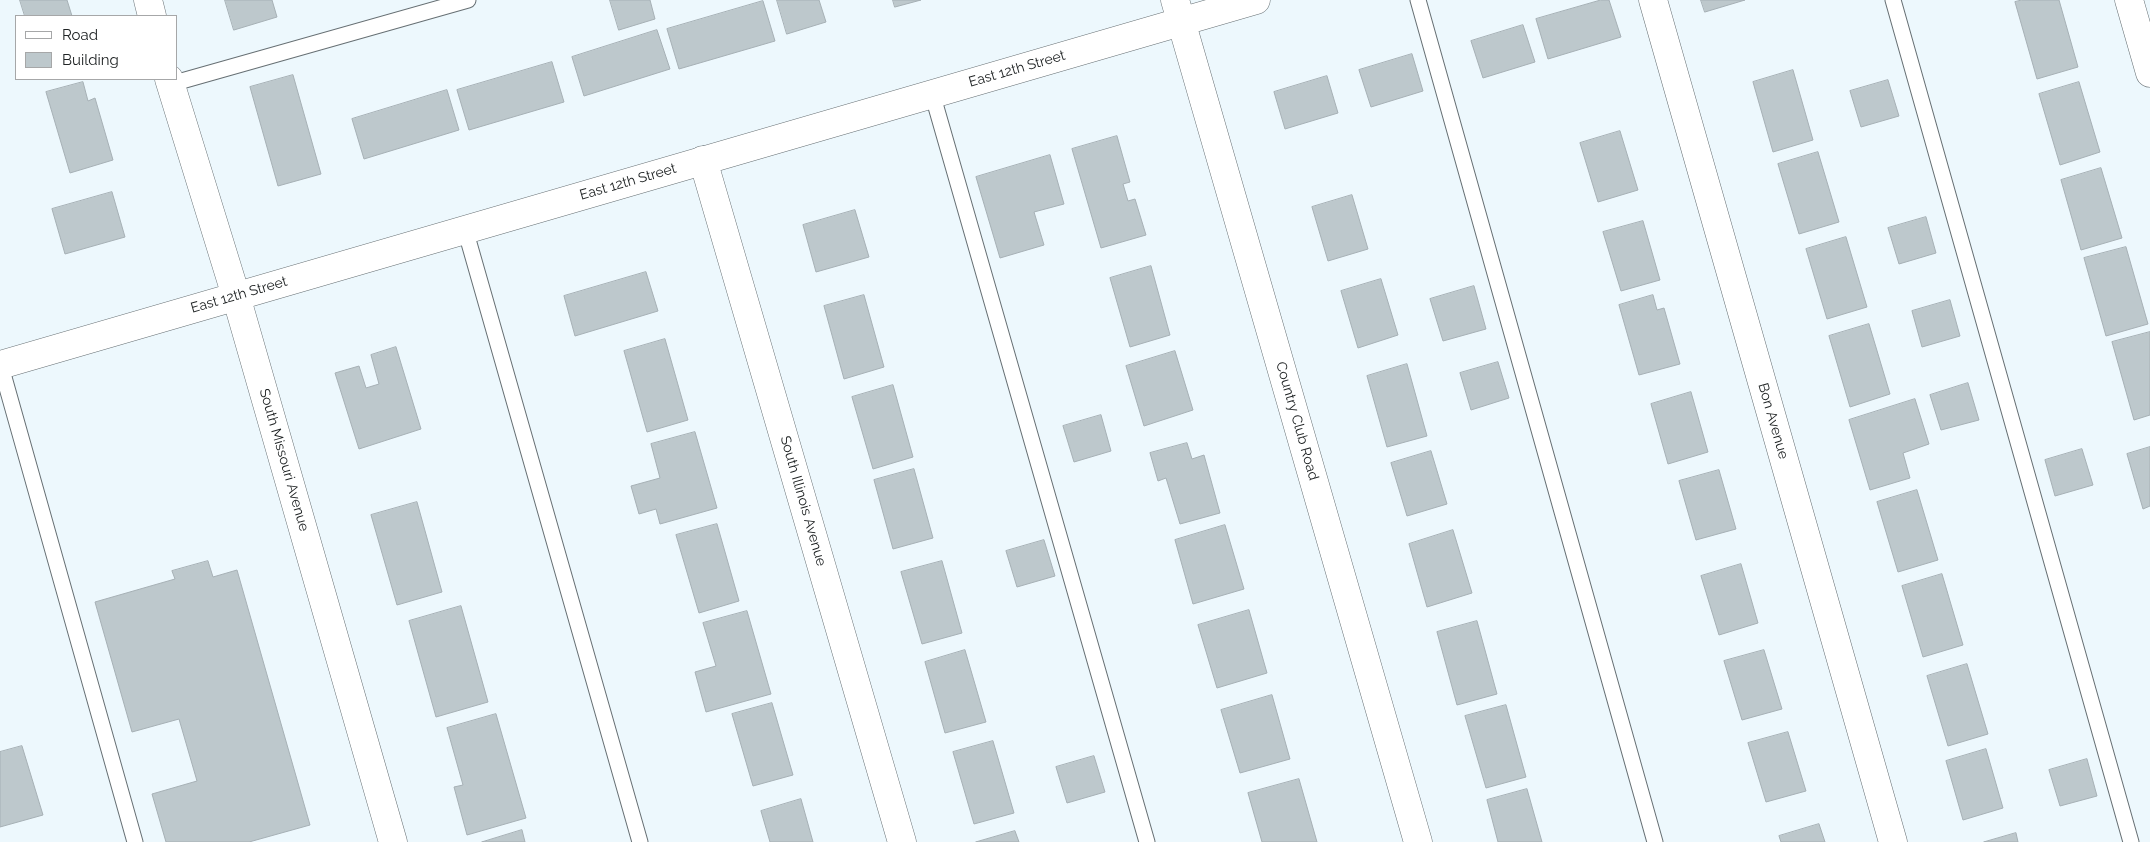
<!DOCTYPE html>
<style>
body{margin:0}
#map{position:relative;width:2150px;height:842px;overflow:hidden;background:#edf8fd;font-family:Raleway,sans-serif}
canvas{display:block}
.legend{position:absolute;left:15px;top:15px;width:162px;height:65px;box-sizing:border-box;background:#fff;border:1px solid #a6a7a8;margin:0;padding:6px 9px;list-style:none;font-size:15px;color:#202425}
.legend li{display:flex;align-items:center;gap:10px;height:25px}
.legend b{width:25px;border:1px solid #a6a7a8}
</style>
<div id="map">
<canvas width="2150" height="842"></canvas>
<ul class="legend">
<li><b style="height:6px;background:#fff"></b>Road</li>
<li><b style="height:14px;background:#bdc8cc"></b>Building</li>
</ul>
</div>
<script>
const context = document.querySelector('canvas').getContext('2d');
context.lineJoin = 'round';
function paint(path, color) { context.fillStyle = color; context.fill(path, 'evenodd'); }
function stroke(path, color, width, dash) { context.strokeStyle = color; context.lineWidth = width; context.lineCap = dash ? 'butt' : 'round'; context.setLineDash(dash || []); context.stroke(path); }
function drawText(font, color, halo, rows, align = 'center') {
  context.font = font + ' Raleway,sans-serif'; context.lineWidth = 5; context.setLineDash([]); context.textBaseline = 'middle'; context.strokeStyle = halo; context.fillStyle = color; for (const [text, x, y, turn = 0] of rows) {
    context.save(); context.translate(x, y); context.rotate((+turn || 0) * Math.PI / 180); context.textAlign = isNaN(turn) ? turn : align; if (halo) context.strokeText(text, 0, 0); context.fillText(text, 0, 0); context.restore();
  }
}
const building = new Path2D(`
 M20,0H67L72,16H25Z
 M225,0H272L277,17L234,30Z
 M610,0H650L655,19L619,30Z
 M777,0H819L826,22L787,34Z
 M893,0H921L895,7Z
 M1601,0H1609L1621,37L1548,59L1536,19Z
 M1701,0H1745L1705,12Z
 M2022,0H2059L2078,67L2037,79L2015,2Z
 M763,1L775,41L679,69L667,29Z
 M1523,25L1535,62L1483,78L1471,41Z
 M657,30L670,69L584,96L572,57Z
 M1412,54L1423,91L1371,107L1359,70Z
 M552,62L564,102L469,130L457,90Z
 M1793,70L1813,140L1773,152L1753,82Z
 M293,75L321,174L278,186L250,87Z
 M1327,76L1338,113L1285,129L1274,92Z
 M1888,80L1899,116L1861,127L1850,91Z
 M83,82L88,101L95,98L113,160L70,173L46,92Z
 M2079,82L2100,152L2060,165L2039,94Z
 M447,90L459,130L364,159L352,119Z
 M1620,131L1638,190L1598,202L1580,143Z
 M1117,136L1130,182L1123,184L1128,201L1135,199L1146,235L1101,248L1072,149Z
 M1818,152L1839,222L1799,234L1778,164Z
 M1050,155L1064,204L1034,212L1044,245L1000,258L976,177Z
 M2101,168L2122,238L2081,250L2061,180Z
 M112,192L125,237L65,254L52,209Z
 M1352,195L1368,249L1328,261L1312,207Z
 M855,210L869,257L816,272L803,225Z
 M1926,217L1936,253L1899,264L1888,228Z
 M1643,221L1660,280L1621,291L1603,232Z
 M1846,237L1867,307L1827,319L1806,249Z
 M2126,247L2148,324L2106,336L2084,258Z
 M1151,266L1170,335L1130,347L1110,278Z
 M646,272L658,311L575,336L564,296Z
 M1381,279L1398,335L1358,348L1341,291Z
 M1474,286L1486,329L1443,341L1430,299Z
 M864,295L884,367L844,379L824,306Z
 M1653,295L1657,310L1664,308L1680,364L1639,375L1619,305Z
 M1950,300L1960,336L1922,347L1912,311Z
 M1869,324L1890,394L1850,407L1829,336Z
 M2150,332V415L2134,420L2112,342Z
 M665,339L688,420L647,432L624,351Z
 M396,347L421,429L359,449L335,373L359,366L366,388L379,384L371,355Z
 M1175,351L1193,410L1144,426L1126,366Z
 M1498,362L1509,398L1471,410L1460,373Z
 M1407,364L1427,436L1387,447L1367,376Z
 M1968,383L1979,420L1941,430L1930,395Z
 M893,385L913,457L873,469L852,397Z
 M1691,392L1708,452L1668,464L1651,404Z
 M1915,399L1929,444L1903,453L1910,478L1870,490L1849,420Z
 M1101,415L1111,451L1074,462L1063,426Z
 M695,432L717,508L660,524L656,509L639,514L631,486L660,478L651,444Z
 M1187,443L1192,459L1204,455L1220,513L1180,524L1166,478L1158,481L1150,453Z
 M2150,447V506L2143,509L2127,454Z
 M2082,449L2093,485L2055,496L2045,460Z
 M1431,451L1447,504L1407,516L1391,463Z
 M914,469L933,538L893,549L874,480Z
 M1719,470L1736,529L1696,540L1679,481Z
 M1917,490L1938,560L1898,572L1877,502Z
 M417,502L442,592L397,605L371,515Z
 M717,524L739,601L699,613L676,535Z
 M1225,525L1244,589L1193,604L1175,540Z
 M1453,530L1472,593L1427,607L1409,544Z
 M1044,540L1055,576L1017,587L1006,551Z
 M208,561L213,577L237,570L310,825L249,842H166L152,794L197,781L179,719L132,732L95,602L175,579L172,571Z
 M942,561L962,633L922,644L901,572Z
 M1741,564L1758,623L1719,635L1701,576Z
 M1942,574L1963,645L1923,657L1902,586Z
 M461,606L488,702L436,717L409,621Z
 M1249,610L1267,673L1217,688L1198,625Z
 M747,611L771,694L706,712L695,672L716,666L703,623Z
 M1477,621L1497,694L1457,705L1437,632Z
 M965,650L986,722L945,733L925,662Z
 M1764,650L1782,709L1742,720L1724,661Z
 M1967,664L1988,734L1948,746L1927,676Z
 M1272,695L1290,759L1240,773L1221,710Z
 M772,703L793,775L753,786L732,714Z
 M1506,705L1526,777L1486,788L1465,716Z
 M496,714L526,818L467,835L454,787L463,785L447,728Z
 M1788,732L1806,791L1766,802L1748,743Z
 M993,741L1014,813L974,824L953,752Z
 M22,746L43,815L0,827V752Z
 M1986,749L2003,808L1963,820L1946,761Z
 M1094,756L1105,792L1067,803L1056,767Z
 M2087,759L2097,796L2060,806L2049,770Z
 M1299,779L1317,842H1262L1248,793Z
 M1527,789L1542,842H1498L1487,800Z
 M801,799L813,842H770L761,811Z
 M1819,824L1825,842H1781L1779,836Z
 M522,830L525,842H482Z
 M1015,831L1019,842H976Z
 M2016,833L2018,842H1984Z`);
const lane = new Path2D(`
 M1418,0L1655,842
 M1893,0L2131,842
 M171,84L468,0
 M932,93L1147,842
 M465,229L640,842
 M0,363L135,842`);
const street = new Path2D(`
 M148,0L152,16
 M1175,0L1418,842
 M1653,0L1893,842
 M2129,0L2150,73
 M169,79L236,296L393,842
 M703,160L902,842`);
const secondary = new Path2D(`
 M0,365L1256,0`);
const streetNames = [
 ["East 12th Street",1017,69,-16],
 ["East 12th Street",628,182,-16],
 ["East 12th Street",239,295,-16],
 ["Country Club Road",1297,421,74],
 ["Bon Avenue",1773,421,74],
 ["South Missouri Avenue",284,460,74],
 ["South Illinois Avenue",803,501,74]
];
paint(building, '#bdc8cc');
stroke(building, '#a6b0b5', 1);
stroke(lane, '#666f73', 17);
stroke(street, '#666f73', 29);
stroke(secondary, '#666f73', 29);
stroke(lane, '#fff', 15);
stroke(street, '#fff', 28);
stroke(secondary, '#fff', 28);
drawText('14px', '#202425', '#fff', streetNames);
</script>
